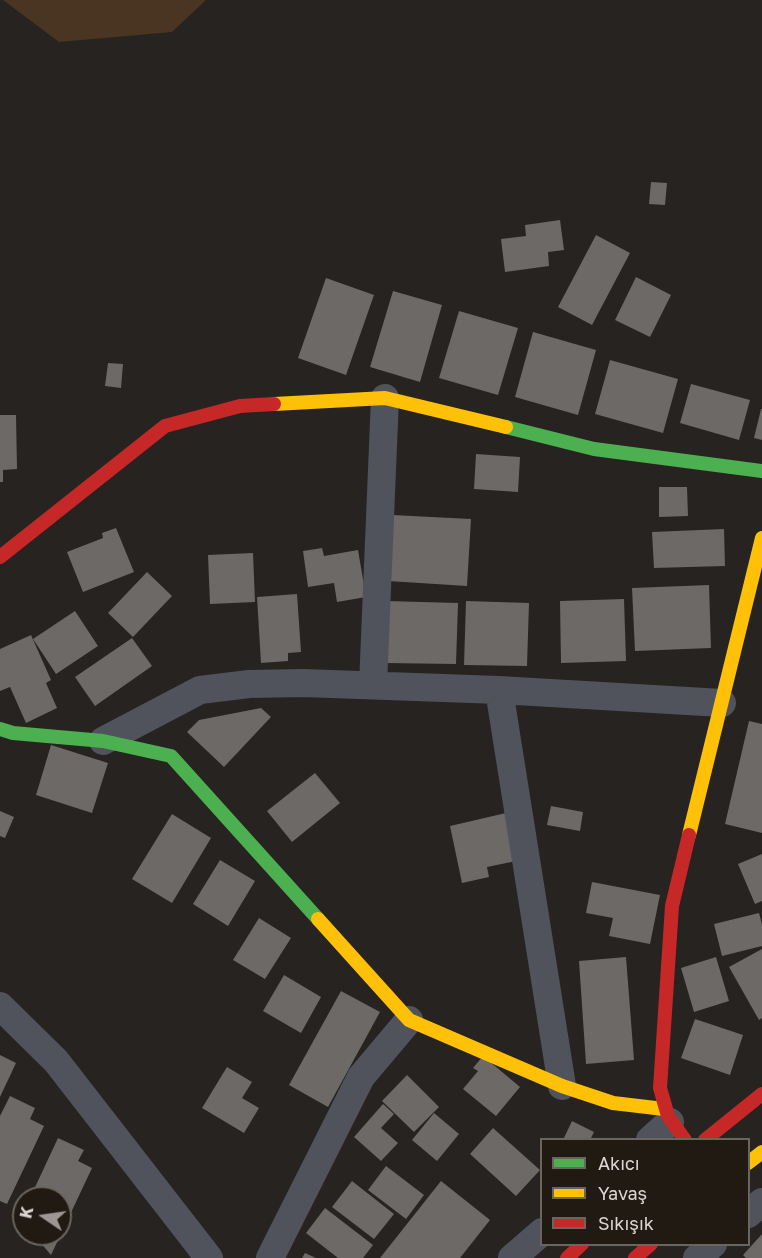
<!DOCTYPE html>
<meta charset="utf-8">
<style>
body{margin:0}
#map{position:relative;width:762px;height:1258px;overflow:hidden;background:#262320;font-family:"Golos Text",sans-serif}
canvas{display:block}
.legend{position:absolute;left:540px;top:1138px;width:210px;height:108px;box-sizing:border-box;background:#211a13;border:2px solid #6b655f;margin:0;padding:8px 10px;list-style:none;font-size:18px;color:#dbd6d2}
.legend li{display:flex;align-items:center;gap:12px;height:30px}
.legend b{width:30px;border:2px solid #6b655f}
.north{position:absolute;left:12px;top:1186px;width:60px;height:60px;box-sizing:border-box;background:#211a13;border:2px solid #6b655f;border-radius:50%;rotate:283deg;font-size:16px;font-weight:700;line-height:24px;text-align:center;color:#dbd6d2}
.north::after{content:'';display:block;margin:auto;width:21px;height:27px;background:#9c9794;clip-path:polygon(50% 0,100% 100%,50% 72%,0 100%)}
</style>
<div id="map">
<canvas width="762" height="1258"></canvas>
<ul class="legend">
<li><b style="height:8px;background:#4caf50"></b>Akıcı</li>
<li><b style="height:8px;background:#ffc107"></b>Yavaş</li>
<li><b style="height:8px;background:#c62828"></b>Sıkışık</li>
</ul>
<div class="north">K</div>
</div>
<script>
const context = document.querySelector('canvas').getContext('2d');
context.lineJoin = 'round';
function paint(path, color) { context.fillStyle = color; context.fill(path, 'evenodd'); }
function stroke(path, color, width, dash) { context.strokeStyle = color; context.lineWidth = width; context.lineCap = dash ? 'butt' : 'round'; context.setLineDash(dash || []); context.stroke(path); }
const green = new Path2D(`
 M3,0H206L172,32L59,42Z`);
const building = new Path2D(`
 M651,182L667,183L665,205L649,204Z
 M560,220L564,250L548,252L549,266L505,272L501,239L526,236L525,225Z
 M596,235L630,253L592,325L558,307Z
 M636,277L671,295L650,337L615,320Z
 M326,278L374,295L346,375L298,358Z
 M393,291L442,305L420,382L370,367Z
 M459,311L518,328L498,395L439,378Z
 M533,332L596,350L578,415L515,397Z
 M610,360L678,379L663,433L595,414Z
 M108,363L123,364L121,388L105,386Z
 M691,384L750,400L739,440L680,423Z
 M761,409H762V440L754,438Z
 M0,415H16L17,469L3,470V482H0Z
 M476,454L520,457L518,492L474,489Z
 M659,487H687L688,516L659,517Z
 M392,515L471,519L467,586L388,581Z
 M116,528L134,572L83,592L67,552L103,538L102,533Z
 M724,529L725,566L654,568L652,532Z
 M322,548L324,556L358,550L366,597L337,602L334,583L308,587L303,551Z
 M253,553L255,602L210,604L208,555Z
 M147,572L172,596L133,637L108,613Z
 M709,585L711,648L635,651L632,588Z
 M297,594L301,652L288,653V661L261,663L257,597Z
 M624,599L626,661L561,663L560,601Z
 M386,601L458,603L456,664L384,663Z
 M466,601L529,603L527,666L464,665Z
 M75,611L98,646L56,674L33,639Z
 M31,635L51,680L46,683L57,708L26,723L10,687L0,691V649Z
 M132,638L152,666L95,706L75,677Z
 M261,708L271,717L224,767L187,732L199,720Z
 M749,721L762,724V833L725,824Z
 M51,745L108,763L92,813L36,795Z
 M315,773L340,803L292,842L267,811Z
 M551,806L583,812L580,831L547,825Z
 M0,811L14,817L5,838L0,836Z
 M506,813L516,861L487,867L489,877L462,883L450,826Z
 M172,814L211,838L172,903L132,879Z
 M762,854V901L755,904L738,864Z
 M220,860L255,881L228,926L193,904Z
 M592,882L660,895L650,944L609,936L613,918L586,913Z
 M759,913L762,924V946L722,956L714,924Z
 M259,918L291,938L265,979L233,960Z
 M762,949V1018L759,1020L729,967Z
 M626,957L634,1060L586,1064L579,961Z
 M716,957L729,1001L694,1012L681,968Z
 M284,975L321,997L301,1033L263,1011Z
 M341,991L380,1012L328,1107L289,1085Z
 M695,1019L743,1035L730,1075L681,1058Z
 M0,1055L16,1063L0,1097Z
 M483,1056L520,1087L496,1116L463,1089L478,1071L473,1068Z
 M227,1067L252,1082L242,1098L259,1108L244,1133L202,1108Z
 M407,1075L439,1107L414,1132L382,1101Z
 M10,1096L35,1108L30,1119L44,1126L7,1204L0,1201V1116Z
 M383,1104L394,1114L381,1128L398,1143L381,1161L354,1137Z
 M434,1113L459,1134L437,1161L412,1140Z
 M572,1121L594,1132L590,1140H563Z
 M493,1128L540,1170L516,1196L470,1154Z
 M58,1138L84,1150L78,1161L92,1168L51,1255L33,1234H60V1198H30Z
 M386,1166L424,1195L406,1219L368,1190Z
 M352,1181L394,1214L374,1239L332,1207Z
 M441,1181L490,1220L460,1258H380Z
 M325,1208L373,1245L363,1258H338L306,1233Z
 M762,1234V1258H746L743,1255Z
 M305,1253L316,1258H302Z`);
const street = new Path2D(`
 M373,685L385,398
 M499,690L562,1086
 M103,741L200,690L249,684L303,683L499,690L722,703
 M0,1006L56,1061L209,1258
 M650,1140L670,1122
 M748,1214L762,1202
 M270,1258L361,1077L409,1020
 M512,1258L542,1232
 M697,1258L713,1244`);
const fast = new Path2D(`
 M506,427L594,449L762,471
 M0,729L13,733L103,741L171,756L318,919`);
const slow = new Path2D(`
 M274,404L385,398L506,427
 M689,835L762,538
 M318,919L409,1020L562,1086L613,1103L664,1109
 M748,1163L762,1152`);
const jam = new Path2D(`
 M0,557L165,426L240,406L274,404
 M685,1140L668,1116L660,1088L672,906L689,835
 M705,1140L762,1094
 M567,1258L582,1244
 M635,1258L651,1244`);
paint(green, '#493521');
paint(building, '#6c6966');
stroke(street, '#50535c', 28);
stroke(fast, '#4caf50', 14);
stroke(slow, '#ffc107', 14);
stroke(jam, '#c62828', 14);
</script>
